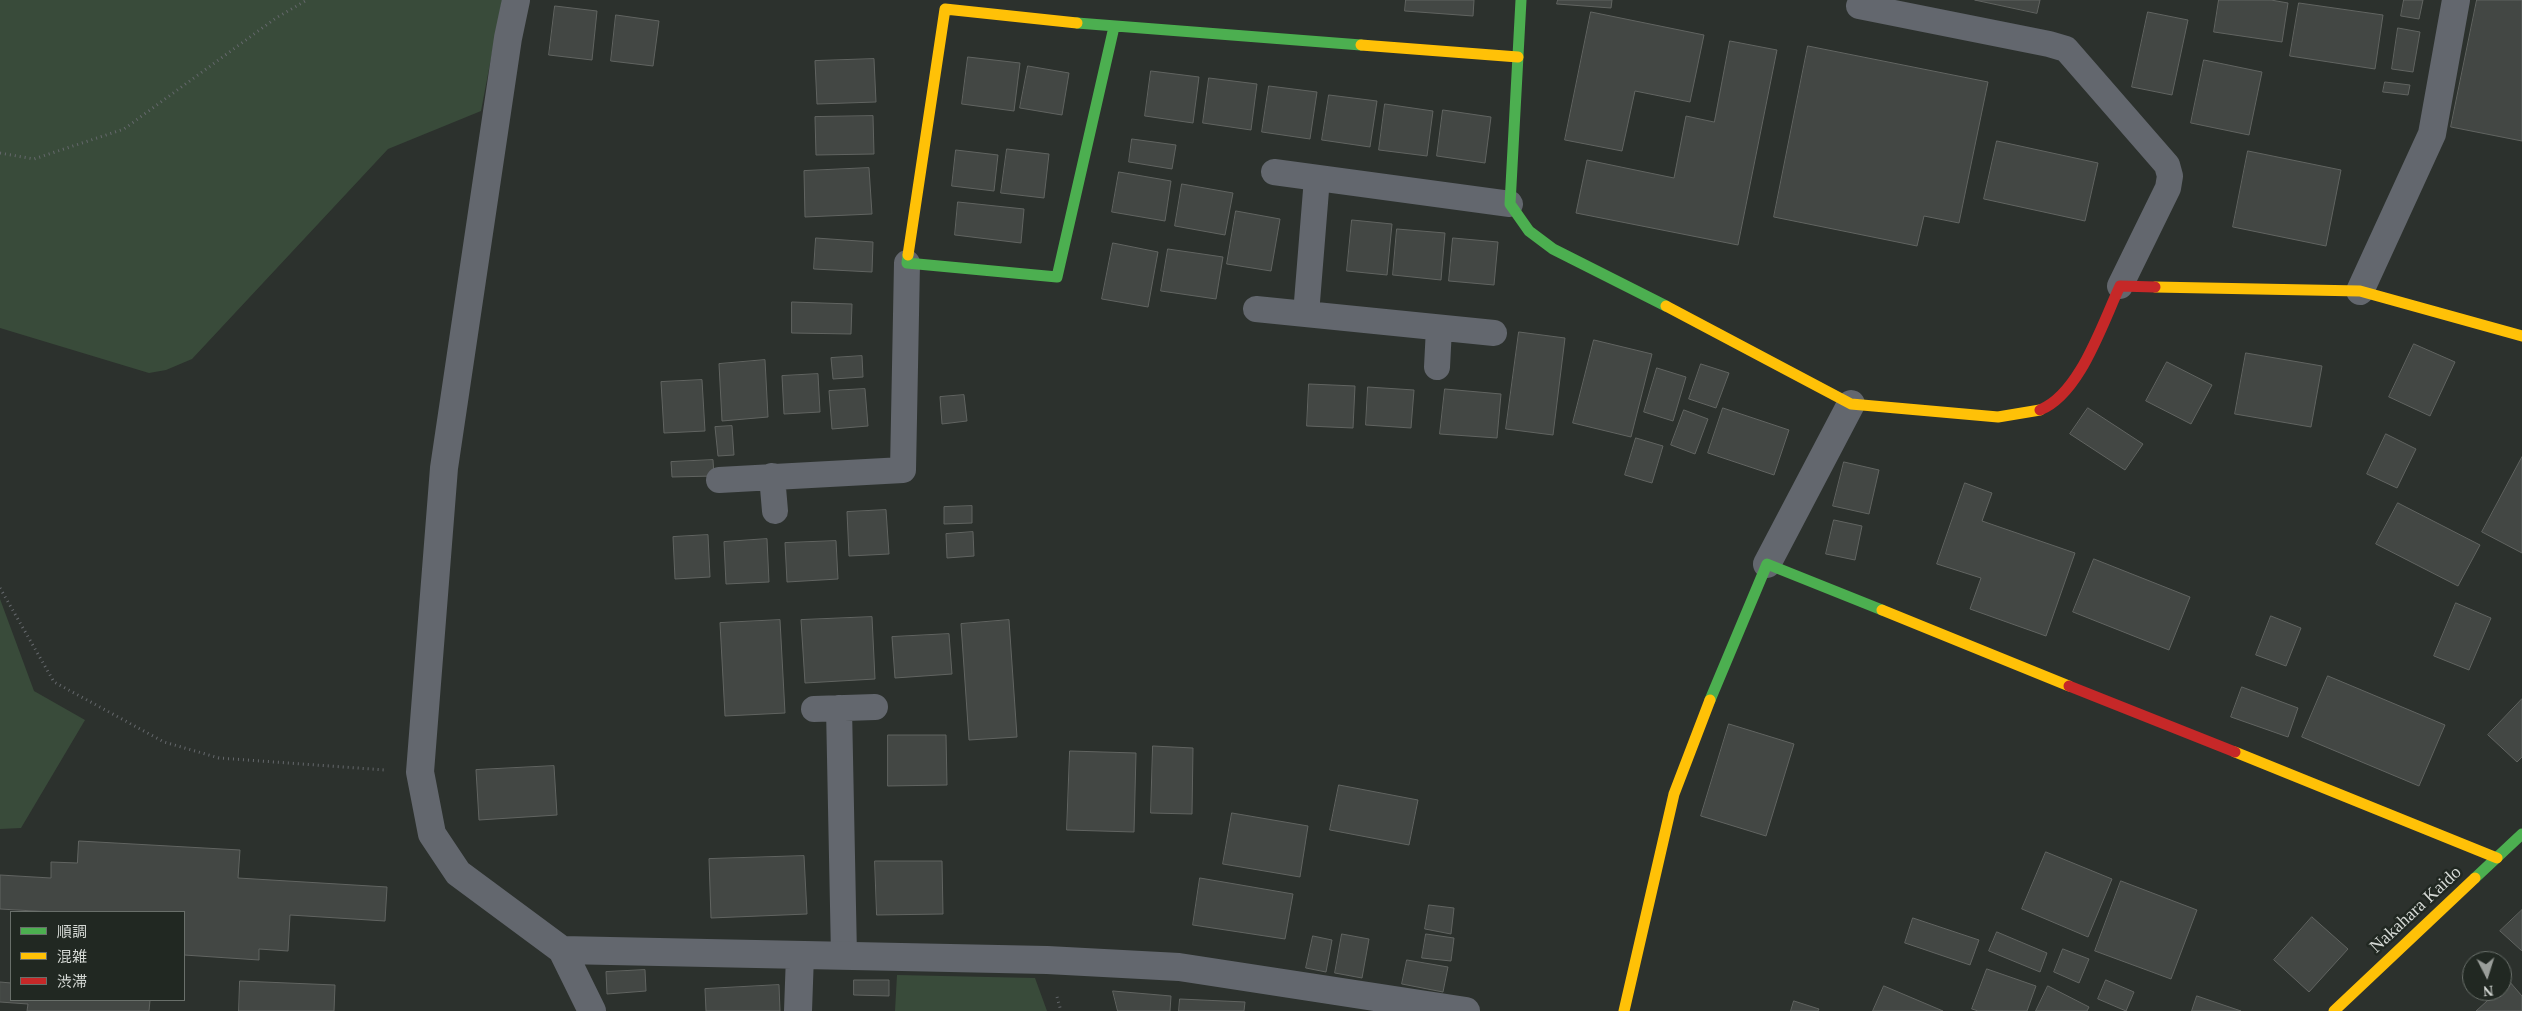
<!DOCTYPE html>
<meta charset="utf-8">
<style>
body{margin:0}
#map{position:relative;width:2522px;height:1011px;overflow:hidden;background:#2c312d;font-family:"Times New Roman","Noto Sans JP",serif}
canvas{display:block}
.legend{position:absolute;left:10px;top:911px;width:175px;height:90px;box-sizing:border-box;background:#212822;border:1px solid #696f6a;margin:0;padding:6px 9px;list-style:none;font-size:15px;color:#d5d9d5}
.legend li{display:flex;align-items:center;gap:10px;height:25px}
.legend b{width:25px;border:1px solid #696f6a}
.north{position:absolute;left:2462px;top:951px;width:50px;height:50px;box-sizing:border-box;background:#212822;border:1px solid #696f6a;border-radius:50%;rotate:175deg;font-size:14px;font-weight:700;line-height:20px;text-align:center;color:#d5d9d5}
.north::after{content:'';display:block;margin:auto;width:18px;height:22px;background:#9a9e9a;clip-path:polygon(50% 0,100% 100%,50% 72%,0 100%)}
</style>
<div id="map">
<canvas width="2522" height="1011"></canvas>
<ul class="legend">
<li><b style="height:6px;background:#4caf50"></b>順調</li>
<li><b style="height:6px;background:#ffc107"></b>混雑</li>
<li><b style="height:6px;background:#c62828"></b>渋滞</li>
</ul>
<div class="north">N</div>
</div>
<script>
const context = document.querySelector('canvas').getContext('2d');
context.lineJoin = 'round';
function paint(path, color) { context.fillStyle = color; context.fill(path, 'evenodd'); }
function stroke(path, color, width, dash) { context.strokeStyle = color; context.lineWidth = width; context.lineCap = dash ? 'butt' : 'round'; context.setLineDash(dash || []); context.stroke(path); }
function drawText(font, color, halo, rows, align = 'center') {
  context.font = font + ' "Times New Roman",serif'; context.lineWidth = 5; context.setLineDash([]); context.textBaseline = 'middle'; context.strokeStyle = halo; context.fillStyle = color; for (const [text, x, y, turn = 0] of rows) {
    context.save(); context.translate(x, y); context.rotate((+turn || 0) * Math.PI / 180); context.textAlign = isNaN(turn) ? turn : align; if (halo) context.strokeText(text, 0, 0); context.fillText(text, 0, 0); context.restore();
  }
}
const green = new Path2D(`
 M0,0H502L481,111L388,149L192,359L166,370L149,373L0,328Z
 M0,599L34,691L85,720L21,828L0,829Z
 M897,975L1035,978L1047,1011H895Z`);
const building = new Path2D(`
 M1406,0H1474L1473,16L1405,11Z
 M1558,0H1612L1611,8L1557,4Z
 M1975,0H2040L2037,13Z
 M2219,0H2271L2288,3L2282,42L2214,32Z
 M2404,0H2423L2419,19L2401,16Z
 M2477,0H2522V141L2451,127Z
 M2299,3L2383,15L2375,69L2290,56Z
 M555,6L597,11L592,60L549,55Z
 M1591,12L1704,35L1690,102L1635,91L1622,151L1565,140Z
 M2148,12L2188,20L2172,95L2132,87Z
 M616,15L659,21L653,66L611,61Z
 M2398,28L2420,32L2413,72L2392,69Z
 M1730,41L1777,50L1738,245L1576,213L1587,160L1674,178L1686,116L1714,122Z
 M1808,46L1988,82L1959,223L1924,216L1917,246L1774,217Z
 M968,57L1020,63L1014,111L962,104Z
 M874,59L876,102L817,104L815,61Z
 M2204,60L2262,72L2249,135L2191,123Z
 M1028,66L1069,73L1062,115L1020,108Z
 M1151,71L1199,77L1193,123L1145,116Z
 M1209,78L1257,84L1251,130L1203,123Z
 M2385,82L2410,85L2408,95L2383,92Z
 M1269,86L1317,92L1310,139L1262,132Z
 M1329,95L1377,101L1370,147L1322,140Z
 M1385,104L1433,111L1427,156L1379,150Z
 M1443,110L1491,117L1485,163L1437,156Z
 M873,116L874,154L816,155L815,117Z
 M1132,139L1176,145L1172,169L1129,162Z
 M1997,141L2098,163L2085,221L1984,199Z
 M1007,149L1049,154L1044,198L1001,193Z
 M956,150L998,155L994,191L952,186Z
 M2248,151L2341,170L2326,246L2233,227Z
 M869,168L872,214L805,217L804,171Z
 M1119,172L1171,181L1165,221L1112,212Z
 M1182,184L1233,193L1225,235L1175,226Z
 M958,202L1024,209L1021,243L955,235Z
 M1236,211L1280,219L1271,271L1227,264Z
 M1352,220L1392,224L1387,275L1347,271Z
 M1397,229L1445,233L1441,280L1393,275Z
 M816,238L873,242L872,272L814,269Z
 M1453,238L1498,242L1494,285L1449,281Z
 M1113,243L1158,252L1148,307L1102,299Z
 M1168,249L1223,257L1216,299L1161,291Z
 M792,302L852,304L851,334L792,333Z
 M1519,332L1565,338L1553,435L1506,429Z
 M1594,340L1652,354L1631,437L1573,423Z
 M2414,344L2455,362L2430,416L2389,397Z
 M2246,353L2322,366L2311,427L2235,414Z
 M862,356L863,377L833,379L831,358Z
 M765,360L768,417L722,421L719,364Z
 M2167,362L2212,385L2191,424L2146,401Z
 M1701,364L1729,373L1716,408L1689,399Z
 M1657,368L1686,377L1673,421L1644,412Z
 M818,374L820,412L784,414L782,376Z
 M702,380L705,431L664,433L661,382Z
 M1309,384L1355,386L1353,428L1307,426Z
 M1368,387L1414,390L1411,428L1366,425Z
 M865,389L868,426L832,429L829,391Z
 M1445,389L1501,394L1497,438L1440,434Z
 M964,395L967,421L942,424L940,397Z
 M1723,408L1789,430L1774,475L1708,453Z
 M2088,408L2143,444L2125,470L2070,434Z
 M1684,410L1708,419L1695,454L1671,445Z
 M732,426L734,455L718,456L715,427Z
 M2386,434L2416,449L2397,488L2367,474Z
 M1636,438L1663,446L1652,483L1625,475Z
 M2522,457V553L2482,532Z
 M713,460L714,476L672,477L671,462Z
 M1844,462L1879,470L1869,514L1833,506Z
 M1965,483L1992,493L1982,521L2075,553L2046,636L1970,609L1981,578L1937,564Z
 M2398,503L2480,545L2458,586L2376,544Z
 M972,506V523L944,524V507Z
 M886,510L889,554L849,556L847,512Z
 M1834,520L1862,526L1855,560L1826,554Z
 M973,532L974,556L947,558L946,534Z
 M708,535L710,577L675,579L673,537Z
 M767,539L769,582L726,584L724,542Z
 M836,541L838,579L787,582L785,543Z
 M2094,559L2190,597L2169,650L2073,612Z
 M2456,603L2491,618L2469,670L2434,656Z
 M2271,616L2301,628L2286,666L2256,655Z
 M872,617L875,679L805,683L801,620Z
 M780,620L785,713L725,716L720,623Z
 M1009,620L1017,737L969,740L961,624Z
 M949,634L952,674L895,678L892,637Z
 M2328,676L2445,725L2419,786L2302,737Z
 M2242,687L2298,708L2288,737L2231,717Z
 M2522,699V757L2517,762L2488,735Z
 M1729,724L1794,744L1766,836L1701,816Z
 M888,735H946L947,785L888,786Z
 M1153,746L1193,748L1192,814L1151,813Z
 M1070,751L1136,753L1134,832L1067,830Z
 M554,766L557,815L479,820L476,770Z
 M1339,785L1418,800L1409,845L1330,830Z
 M1232,813L1308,826L1300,877L1223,864Z
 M79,841L240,850L238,878L387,887L385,921L290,915L288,951L259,949V960L184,955V912H51L0,909V875L51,878V862L77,863Z
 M2046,852L2112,879L2088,937L2022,909Z
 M804,856L807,914L711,918L709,859Z
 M875,861H942L943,914L877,915Z
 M1200,878L1293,894L1285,939L1193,925Z
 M2121,881L2197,910L2171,979L2095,951Z
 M1429,905L1454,908L1451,934L1425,929Z
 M2522,910V951L2500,931Z
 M2312,917L2348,949L2309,992L2274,960Z
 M1913,918L1979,940L1970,965L1905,943Z
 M1997,932L2047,953L2040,972L1989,951Z
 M1342,934L1369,939L1362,978L1335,973Z
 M1426,934L1454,938L1451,961L1422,958Z
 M1313,936L1332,940L1326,972L1306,968Z
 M2063,949L2089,959L2079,983L2054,972Z
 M1407,960L1448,967L1443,992L1402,984Z
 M1987,969L2036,986L2027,1011H1978L1972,1009Z
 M645,970L646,991L607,994L606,972Z
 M854,980H889V996L854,995Z
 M2106,980L2134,992L2126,1011L2098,999Z
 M240,981L335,985L334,1011H239Z
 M2509,981L2522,996V1011H2476L2498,991H2502V987Z
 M0,982L11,983V1000H150L149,1011H27L28,1004L0,1002Z
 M779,985L780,1011H706L705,989Z
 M1884,986L1943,1011H1873Z
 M2048,986L2089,1007L2087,1011H2036Z
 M1113,991L1171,996L1170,1011H1118Z
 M2197,996L2241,1011H2192Z
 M1180,999L1245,1002L1244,1011H1179Z
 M1794,1001L1819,1009L1818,1011H1791Z`);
const path = new Path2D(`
 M0,153L34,159L124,129L276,18L307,0
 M0,588L54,682L164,742L219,758L385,770
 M1057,997L1061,1011`);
const lane = new Path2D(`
 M1859,6L2049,44L2066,49L2167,165L2170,176L2168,188L2120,286
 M1274,172L1510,204
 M1256,309L1494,333
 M1306,314L1317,178
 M1437,367L1439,328
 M772,476L775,511
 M719,480L903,470L907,263
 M839,708L844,956
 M814,709L875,707`);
const street = new Path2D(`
 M516,0L508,38L444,468L420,772L432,834L458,873L562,950L592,1011
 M2360,291L2432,134L2456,0
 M1767,564L1851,404
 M562,950L1047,960L1179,967L1466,1011
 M798,1011L800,955`);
const fast = new Path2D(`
 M1521,0L1510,204L1529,231L1553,249L1666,306
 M1077,23L1361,45
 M908,255L907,263L1057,277L1114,27
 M1710,700L1767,564L1882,610
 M2475,878L2522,834`);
const slow = new Path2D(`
 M1361,45L1518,57
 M908,255L945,9L1077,23
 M2155,287L2360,291L2522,336
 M1666,306L1851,404L1998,417L2040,410
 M1882,610L2069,686
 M2235,752L2497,858
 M1624,1011L1674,794L1710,700
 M2334,1011L2475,878`);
const jam = new Path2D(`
 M2040,410C2080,394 2102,324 2120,286L2155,287
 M2069,686L2235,752`);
const streetNames = [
 ["Nakahara Kaido",2416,910,-43]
];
paint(green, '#394b3a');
paint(building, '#434744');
stroke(building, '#616461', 1);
stroke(path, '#65686c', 3, [1, 4]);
stroke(lane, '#63676e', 26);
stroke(street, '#63676e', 28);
stroke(fast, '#4caf50', 11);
stroke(slow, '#ffc107', 11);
stroke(jam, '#c62828', 11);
drawText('18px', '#d5d9d5', '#212822', streetNames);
</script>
